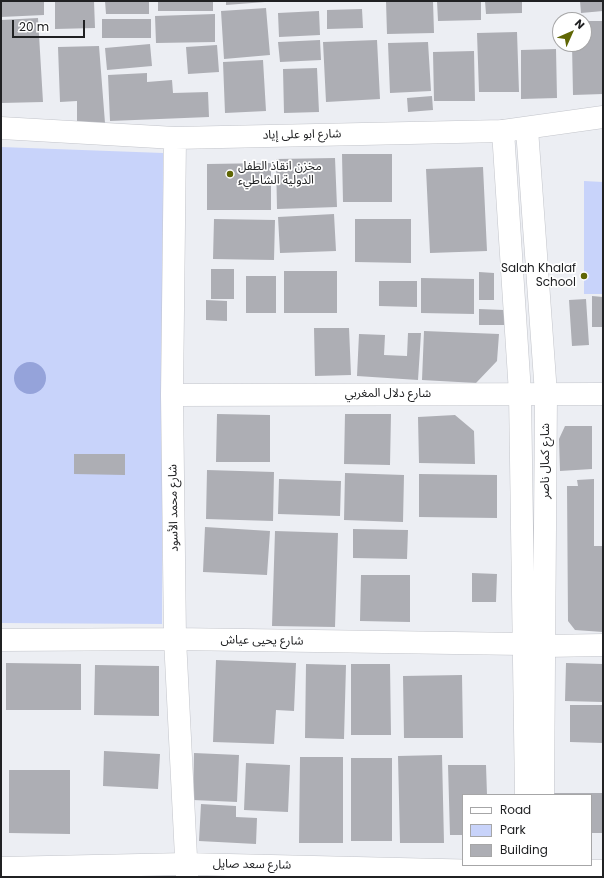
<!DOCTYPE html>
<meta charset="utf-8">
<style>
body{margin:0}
#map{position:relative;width:604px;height:878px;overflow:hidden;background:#eceef3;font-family:Poppins,sans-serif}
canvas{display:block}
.frame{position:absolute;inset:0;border:2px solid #202123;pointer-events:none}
.legend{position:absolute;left:462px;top:794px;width:130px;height:72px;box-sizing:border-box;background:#fff;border:1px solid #a6a6a7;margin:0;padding:5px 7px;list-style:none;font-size:12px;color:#202123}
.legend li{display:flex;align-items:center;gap:8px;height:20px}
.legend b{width:20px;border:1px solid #a6a6a7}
.north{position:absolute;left:552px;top:12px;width:40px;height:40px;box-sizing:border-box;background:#fff;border:1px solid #a6a6a7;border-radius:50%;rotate:45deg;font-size:11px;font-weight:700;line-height:16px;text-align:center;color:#202123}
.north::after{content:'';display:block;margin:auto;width:14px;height:18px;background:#5f6604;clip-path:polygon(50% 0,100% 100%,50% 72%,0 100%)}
.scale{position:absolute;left:12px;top:20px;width:73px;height:18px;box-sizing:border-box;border:2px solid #202123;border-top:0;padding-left:5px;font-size:12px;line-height:14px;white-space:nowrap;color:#202123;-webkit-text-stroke:3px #fff;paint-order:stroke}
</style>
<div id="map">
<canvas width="604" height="878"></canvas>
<div class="frame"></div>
<ul class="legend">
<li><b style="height:5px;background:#fff"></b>Road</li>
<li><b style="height:11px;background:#c8d3fa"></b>Park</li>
<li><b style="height:11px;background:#adaeb4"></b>Building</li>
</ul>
<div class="north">N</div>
<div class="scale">20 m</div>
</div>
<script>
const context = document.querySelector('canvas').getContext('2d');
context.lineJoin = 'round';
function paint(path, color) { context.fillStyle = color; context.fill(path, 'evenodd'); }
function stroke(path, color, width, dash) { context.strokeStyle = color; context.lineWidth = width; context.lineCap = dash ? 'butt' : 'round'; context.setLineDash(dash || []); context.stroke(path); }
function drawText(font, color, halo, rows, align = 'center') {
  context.font = font + ' Poppins,"Noto Sans Arabic",sans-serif'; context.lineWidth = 3.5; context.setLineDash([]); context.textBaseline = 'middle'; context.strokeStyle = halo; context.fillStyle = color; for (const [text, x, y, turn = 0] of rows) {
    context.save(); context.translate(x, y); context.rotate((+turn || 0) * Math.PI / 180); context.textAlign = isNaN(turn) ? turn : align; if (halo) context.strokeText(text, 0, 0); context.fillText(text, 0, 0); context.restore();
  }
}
const green = new Path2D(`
 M1,147L163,153L162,624L1,623Z
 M584,181L603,182V294H584Z`);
const water = new Path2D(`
 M14 378a16 16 0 1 1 32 0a16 16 0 1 1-32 0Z`);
const building = new Path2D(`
 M1,1H44V15L1,17Z
 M55,1H94L95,28L55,29Z
 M105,1H149V14H106Z
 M158,1H213V11H158Z
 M226,1H265V2L226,5Z
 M386,1H433L434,33L387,34Z
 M437,1H481V20L438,21Z
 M485,1H522V13L486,14Z
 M580,1H603V11L581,13Z
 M266,8L270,55L224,59L221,11Z
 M362,9L363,28L327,29V10Z
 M319,11L320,35L279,37L278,13Z
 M215,14V42L156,43L155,16Z
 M38,18L43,102L1,103V20Z
 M102,19H151V38H102Z
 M584,21H603V94L573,95L572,44H584Z
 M517,32L519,92H479L477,33Z
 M320,40L321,60L280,62L278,42Z
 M377,40L380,99L326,102L323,42Z
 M428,42L431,91L390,93L388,43Z
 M150,44L152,66L107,70L105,48Z
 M217,45L219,72L188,74L186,47Z
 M99,46L105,123L77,124V101L60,102L58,47Z
 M556,49L557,98L521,99V50Z
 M474,51L475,101H434L433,52Z
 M263,60L266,111L225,113L223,62Z
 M317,68L319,112L284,113L283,69Z
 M147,73V82L172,80L173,93L208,92L209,117L110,121L108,75Z
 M432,96L433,110L408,112L407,98Z
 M342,154H392V202H343Z
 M335,158L337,207L277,209L276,159Z
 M271,163V210H207V164Z
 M483,167L487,251L430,253L426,169Z
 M334,214L336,251L280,253L278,217Z
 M214,219L275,220L274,260L213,259Z
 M355,219H411V263L355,262Z
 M211,269H234V299H211Z
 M284,271H337V313H284Z
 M479,272L494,273V300H479Z
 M246,276H276V313H246Z
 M421,278L474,279V314L421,313Z
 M379,281H417V307L379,306Z
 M592,296L603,297V327H592Z
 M586,299L589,345L572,346L569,300Z
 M206,300L227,301V321L206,320Z
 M479,309L504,310V325H479Z
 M314,328H349L351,375L315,376Z
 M424,331L499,334L497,361L476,383L422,380Z
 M408,333H421L418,380L357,376L359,334L385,335L384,355L407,356Z
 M217,414L270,415V462H216Z
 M345,414H391L390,465L344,464Z
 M455,415L474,431L475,464L419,463L418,417Z
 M565,426H592V469L560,471L559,439Z
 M74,454H125V475L74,474Z
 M207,470L274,472L273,521L206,519Z
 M345,473L404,475L403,522L344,520Z
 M419,474L497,475V518L419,517Z
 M279,479L341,481L340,516L278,514Z
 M594,479V546H603V632L575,630L568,621L567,486H578L577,480Z
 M205,527L270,531L267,575L203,572Z
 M353,529L408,530L407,559L353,558Z
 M275,531L338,533L335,627L272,626Z
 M472,573L497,574L496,602H472Z
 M361,575H410V622L360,621Z
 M216,660L296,663L294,711L276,710L274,744L213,742Z
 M6,663L81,664V710H6Z
 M566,663L603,664V702L565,701Z
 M306,664L346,665L344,739L305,738Z
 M351,664H390L391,735H351Z
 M95,665L159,666V716L94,715Z
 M462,675L463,738H404L403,676Z
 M570,705H603V743L570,742Z
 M104,751L160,754L158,789L103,786Z
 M194,753L239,755L237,802L193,800Z
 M442,755L444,843H400L398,756Z
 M300,757H343V843H299Z
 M351,758H392V841H351Z
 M246,763L290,765L288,812L244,810Z
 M448,765H486L487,795H463V835H450Z
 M9,770H70V834L9,833Z
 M552,793H603V833H591V795H552Z
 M201,804L236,806V817L257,818L256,844L199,841Z`);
const minor = new Path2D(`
 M1,128L175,138L503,131L603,117
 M175,138L172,395L175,639L187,877
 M172,395L603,394
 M1,640L175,639L523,644
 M546,646L603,645
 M1,868L186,864L527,872
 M542,871H603`);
const major = new Path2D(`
 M527,129L546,394L543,795
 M503,131L520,393L526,795
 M542,865V877`);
const markers = [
 [230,174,4,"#5f6604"],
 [584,276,4,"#5f6604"]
];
const streetNames = [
 ["شارع ابو على إياد",302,135,-1],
 ["شارع دلال المغربي",388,394],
 ["شارع كمال ناصر",546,461,-90],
 ["شارع محمد الأسود",174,508,-91],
 ["شارع يحيى عياش",262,641,1],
 ["شارع سعد صايل",252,865,1]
];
const poiNames = [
 ["مخزن انقاذ الطفل",238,167],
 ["الدولية الشاطيء",238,181],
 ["Salah Khalaf",576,269,"right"],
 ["School",576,283,"right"]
];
paint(green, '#c8d3fa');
paint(water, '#95a3da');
paint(building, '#adaeb4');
stroke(minor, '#c2c4ca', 23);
stroke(major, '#c2c4ca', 23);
stroke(minor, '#fff', 22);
stroke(major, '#fff', 22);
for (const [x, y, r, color] of markers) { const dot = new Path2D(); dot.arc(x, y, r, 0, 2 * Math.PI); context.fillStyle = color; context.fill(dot); stroke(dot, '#fff', 1.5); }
drawText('12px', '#202123', '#fff', streetNames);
drawText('12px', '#202123', '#fff', poiNames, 'left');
</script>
